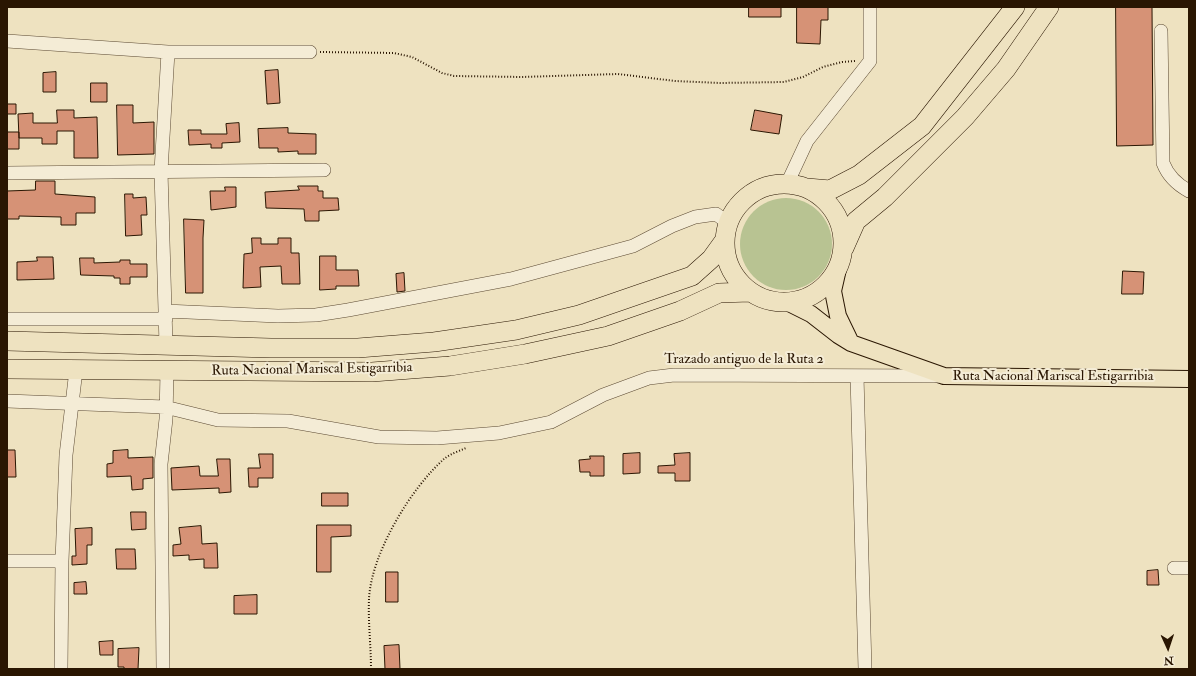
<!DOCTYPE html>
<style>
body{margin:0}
#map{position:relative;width:1196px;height:676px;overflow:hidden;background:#eee2c0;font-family:"IM FELL Double Pica",serif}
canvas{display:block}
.frame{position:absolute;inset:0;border:8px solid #2a1602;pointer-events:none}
.north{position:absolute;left:1148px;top:628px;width:40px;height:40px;-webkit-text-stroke:3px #f4ecd6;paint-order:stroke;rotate:177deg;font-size:11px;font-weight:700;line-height:16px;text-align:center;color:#2a1602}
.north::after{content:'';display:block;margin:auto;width:14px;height:18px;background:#2a1602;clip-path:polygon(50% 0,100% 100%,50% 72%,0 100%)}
</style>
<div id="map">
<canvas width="1196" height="676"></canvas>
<div class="frame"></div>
<div class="north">N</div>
</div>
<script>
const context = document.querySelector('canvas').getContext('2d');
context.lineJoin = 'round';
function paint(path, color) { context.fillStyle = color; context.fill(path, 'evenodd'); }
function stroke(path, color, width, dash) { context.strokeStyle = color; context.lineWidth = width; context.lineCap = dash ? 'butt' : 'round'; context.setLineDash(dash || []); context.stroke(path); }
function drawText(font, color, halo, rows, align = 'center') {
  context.font = font + ' "IM FELL Double Pica",serif'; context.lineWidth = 4; context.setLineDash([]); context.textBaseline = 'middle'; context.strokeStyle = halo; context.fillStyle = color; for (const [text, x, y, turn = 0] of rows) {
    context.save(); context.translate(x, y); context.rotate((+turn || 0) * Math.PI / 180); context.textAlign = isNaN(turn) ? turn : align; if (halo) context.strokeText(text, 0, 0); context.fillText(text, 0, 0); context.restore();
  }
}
const green = new Path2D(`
 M740 244a46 46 0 1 1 92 0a46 46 0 1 1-92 0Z`);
const building = new Path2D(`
 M749,7H781V17H749Z
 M797,7H828V20H821L820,44L797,43Z
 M1116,7H1152L1153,145L1117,146Z
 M278,70L280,103L267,104L265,71Z
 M56,72V92H43V73Z
 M91,83H107V102H91Z
 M7,104H16V114H7Z
 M117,105H133V123L154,122V154L118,155Z
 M57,110H74V118L97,117L98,158H74V131H57V144H42V138H19L18,114L33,113V123H57Z
 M755,110L782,115L779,134L751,130Z
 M239,123L240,142L222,143V148H211V144L189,145L188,130H201V134H227L226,124Z
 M288,128V133L316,134V154H298V151L278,152V148H259L258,129Z
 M7,132H19V149H7Z
 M36,181H55V194L95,197V213H76V225H61V217L19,216V219H7V191L35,190Z
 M298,186H318V191H323V198H338L339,210L319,211V221H305L304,209L266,208L265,192L299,190Z
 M225,187H236V207L211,210L210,191H225Z
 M125,194H133V198L146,197L147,215H141L142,235L126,236Z
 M184,219L204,220L203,238V293H186Z
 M252,238H261V244H278V238H291V253H299L300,284H282L281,266L260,267L261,287L243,288L244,254L252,253Z
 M320,256H336V270H358L359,286H336V289L320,290Z
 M37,257H53L54,279L17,280V262L37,261Z
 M80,258H94V263L120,262V260H130V264H147V277H130V284H120V278H114V276L81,275Z
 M1123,271L1144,272L1143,294H1122Z
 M404,273L405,291L397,292L396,274Z
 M7,450H15L16,477H7Z
 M128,450V458L153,457V478L143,479V489L132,490L131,476L107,477V464L113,463V451Z
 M640,453V473L623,474V454Z
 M690,453V481H675V473H658V466L675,465L674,454Z
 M259,454H273V478H258V487H249L248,468H260Z
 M590,456H604V476H590V472H580L579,460L590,459Z
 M217,459H230L231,492L219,493V488L172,490L171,468L199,466L200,476H218Z
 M322,493H348V506H322Z
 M131,512H146V529L132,530Z
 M317,525H351V536L331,537V572H317Z
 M201,526L202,544L217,543L218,568H204V559L189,560V555L173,556V545L181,544L179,528Z
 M92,528V545H87V564L72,565V556H76L75,529Z
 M116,549H135L136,569H117Z
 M1158,570L1159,585H1147V571Z
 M386,572H398V602H386Z
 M86,582L87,594H74V583Z
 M257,595V614H234V596Z
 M113,641V655H100L99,642Z
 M399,645L400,669H385L384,646Z
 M139,648L138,669H124V667H118V649Z`);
const path = new Path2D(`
 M320,52L394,53L412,57L442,73L454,76L522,77L618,74L675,81L720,83L784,82L803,77L823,67L842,62L855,61
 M371,669C371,646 368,622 369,599C371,554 411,488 444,459C450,454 459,451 466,448`);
const minor = new Path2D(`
 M1161,31L1163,163C1168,176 1176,184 1189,191
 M7,41L168,52H310
 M7,173L324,170
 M787,184L807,141L870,61V7
 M165,311L278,316L316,315L348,310L511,279L633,246L672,226L695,217L716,214L728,223
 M7,319H166
 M166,345L161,171L168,52
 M857,376L865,669
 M7,401L165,407L218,420L288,421L379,437L437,438L499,433L551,422L603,395L649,378L674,375L939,376
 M7,561H62
 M1174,568H1189
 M61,669L62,561L66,455L76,370
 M163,669L161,464L166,419L167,371`);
const major = new Path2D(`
 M838,269L833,291L838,316L851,343
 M789,303L811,314L838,335L851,343L944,376L1189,379`);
const highway = new Path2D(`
 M725 243a59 59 0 1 1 118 0a59 59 0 1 1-118 0Z
 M807,188L830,190L859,175L922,126L1015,7
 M844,248L856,221L885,197L965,117L1006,69L1049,7
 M7,341L271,348H358L434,342L516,330L579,315L692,276L711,259L724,241
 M7,369L372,372L450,366L525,354L608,336L680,311L719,293L750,292`);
const streetNames = [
 ["Trazado antiguo de la Ruta 2",744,360],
 ["Ruta Nacional Mariscal Estigarribia",312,370,-1],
 ["Ruta Nacional Mariscal Estigarribia",1053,377]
];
paint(green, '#b8c392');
paint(building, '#d69276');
stroke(building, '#2a1602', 1);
stroke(minor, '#5b4932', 14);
stroke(major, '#2a1602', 18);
stroke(highway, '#2a1602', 20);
stroke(path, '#2a1602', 2, [1, 2]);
stroke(minor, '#f4ecd6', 13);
stroke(major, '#eee2c0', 16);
stroke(highway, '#eee2c0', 19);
drawText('14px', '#2a1602', '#f4ecd6', streetNames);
</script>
